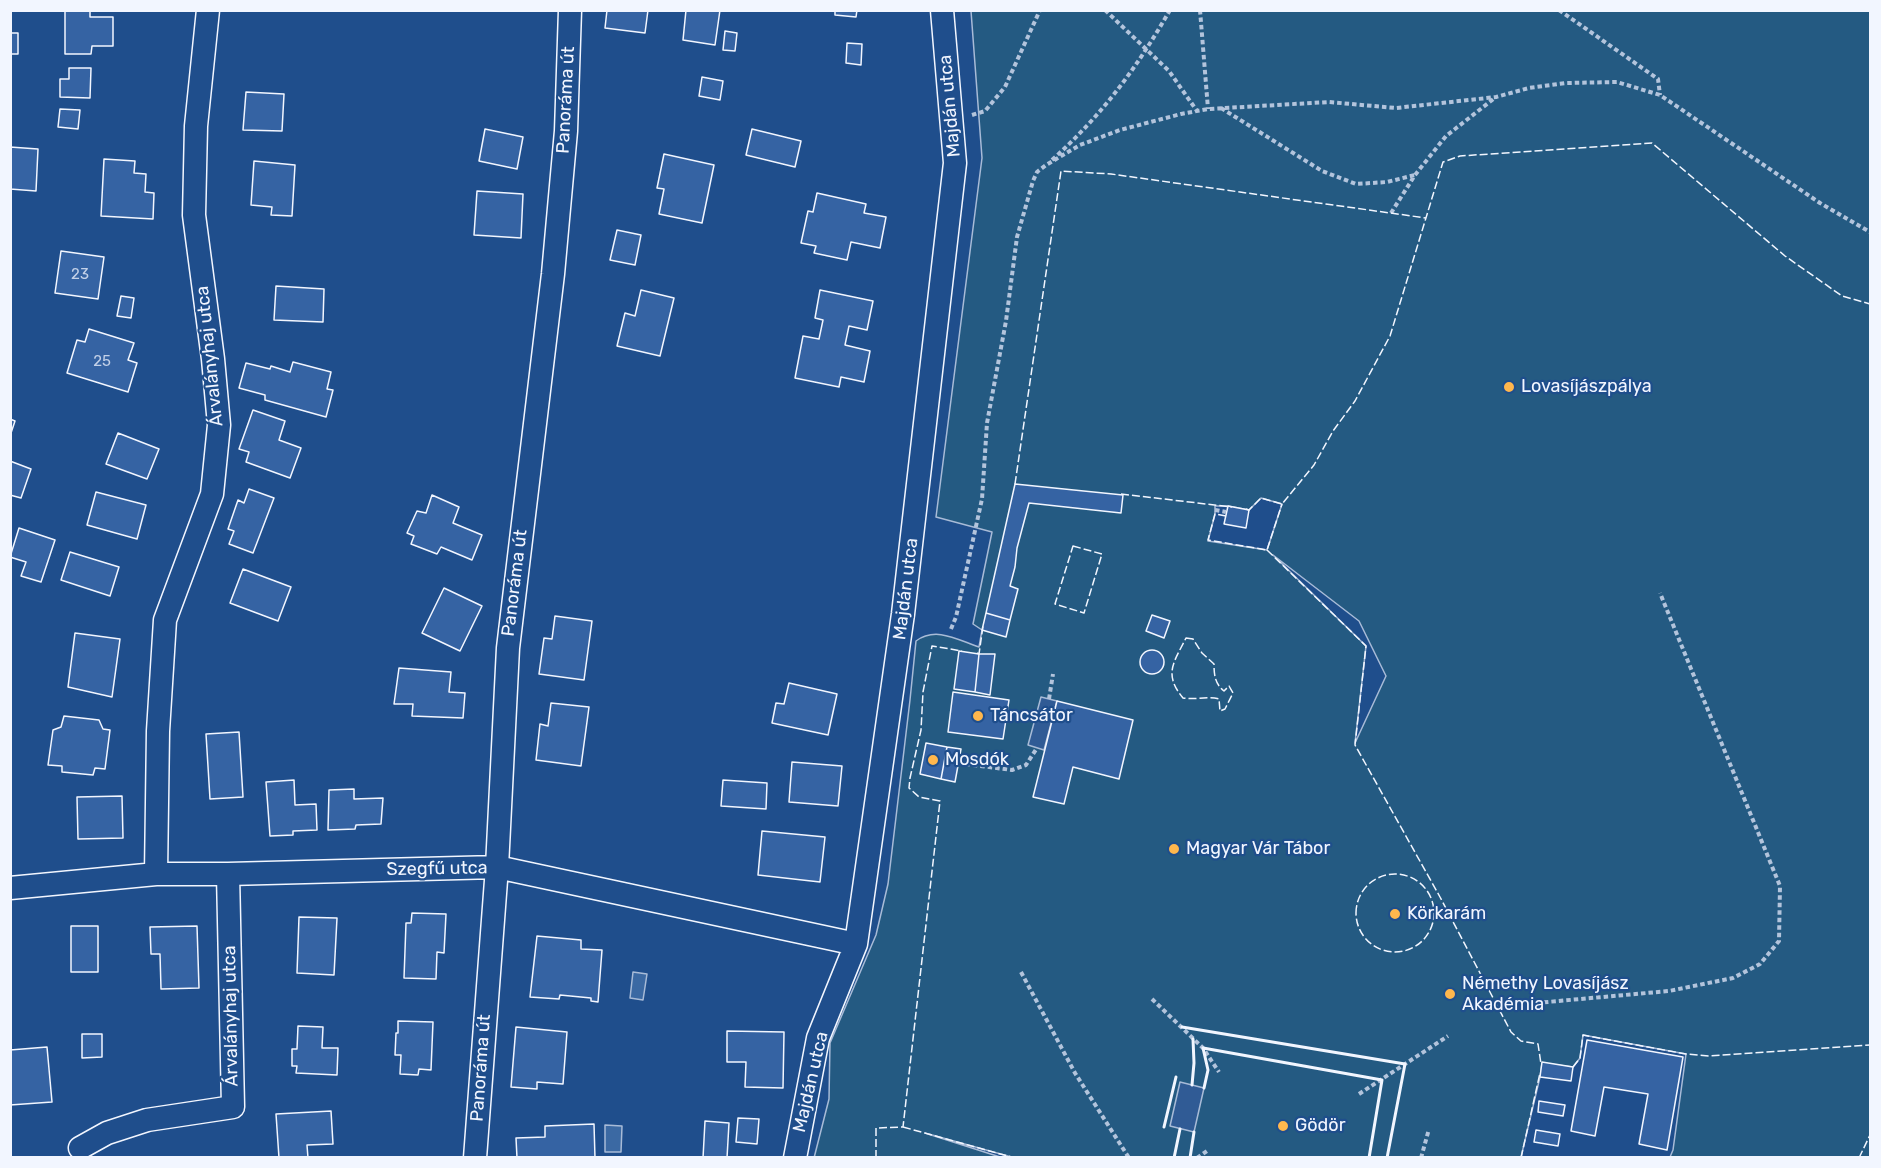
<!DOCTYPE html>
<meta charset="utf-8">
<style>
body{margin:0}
#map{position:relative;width:1881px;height:1168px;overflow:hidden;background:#1f4e8c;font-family:Rubik,sans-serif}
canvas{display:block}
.frame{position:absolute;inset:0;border:12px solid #f2f6ff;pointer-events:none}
</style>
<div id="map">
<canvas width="1881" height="1168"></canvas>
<div class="frame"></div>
</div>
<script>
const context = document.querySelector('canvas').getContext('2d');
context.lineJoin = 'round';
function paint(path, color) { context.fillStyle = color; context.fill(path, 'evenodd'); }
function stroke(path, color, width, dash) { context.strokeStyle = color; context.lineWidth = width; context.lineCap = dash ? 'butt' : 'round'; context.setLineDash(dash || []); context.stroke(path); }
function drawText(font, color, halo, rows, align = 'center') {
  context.font = font + ' Rubik,sans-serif'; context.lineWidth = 4.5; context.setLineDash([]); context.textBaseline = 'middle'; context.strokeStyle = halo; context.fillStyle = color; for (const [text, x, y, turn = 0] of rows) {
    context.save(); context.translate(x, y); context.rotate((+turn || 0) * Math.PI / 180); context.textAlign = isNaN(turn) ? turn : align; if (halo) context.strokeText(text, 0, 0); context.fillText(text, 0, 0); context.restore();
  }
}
const green = new Path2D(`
 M971,11H1870V1157H1670L1673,1150L1686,1054L1583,1035L1580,1058L1573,1067L1542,1063L1540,1077L1521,1157L1015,1158L925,1133L1000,1157L814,1158L829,1099L830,1043L876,935L888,884L910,700L916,641C936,626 958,640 979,647L982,630L973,624L992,532L936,517L982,158ZM1261,498L1282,504L1267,550L1208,541L1215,514V506H1228L1249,510ZM1273,555L1359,621L1386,676L1355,743L1366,646Z`);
const parking = new Path2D(`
 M1041,697L1057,701L1044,750L1028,745Z
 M1180,1082L1204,1088L1194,1132L1170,1126Z`);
const water = new Path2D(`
 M633,972L647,974L643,1000L630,998Z
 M605,1125L622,1126L621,1152H605Z`);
const building = new Path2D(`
 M65,10H90V17H113V46H92L91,54H65Z
 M607,10H648L645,33L605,28Z
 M686,10H720L715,45L683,40Z
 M835,10H857L856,17L835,15Z
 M725,31L737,33L735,51L723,50Z
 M10,33H18V54H10Z
 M847,43L862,44L861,65L846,63Z
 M69,68H91L90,98L60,97V79H69Z
 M702,77L723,81L720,100L699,96Z
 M246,92L284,94L282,131L243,130Z
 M60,109L80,110L78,129L58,127Z
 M485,129L523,137L517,169L479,161Z
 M752,129L801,141L795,167L746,155Z
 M10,147L38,149L36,191L10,189Z
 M664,154L714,165L702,223L659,214L664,189L657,188Z
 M104,159L135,161L134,173L146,174L145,192L154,193L153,219L101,216Z
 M254,161L295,165L292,216L271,215L272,207L251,205Z
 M477,191L523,194L521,238L474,235Z
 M817,193L866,204L864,213L886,217L880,248L851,242L847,260L814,253L816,246L801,243L808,211L813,212Z
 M617,230L641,235L635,265L610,260Z
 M61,251L104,257L98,299L55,293Z
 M276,286L324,289L323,322L274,320Z
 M641,290L674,298L660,356L617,346L625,313L635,316Z
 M820,290L873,301L867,330L849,326L845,345L870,351L864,382L841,377L839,387L795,378L803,336L819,339L823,320L815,318Z
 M121,296L134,298L131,318L117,316Z
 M89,329L134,343L128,360L137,363L128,392L67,373L77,340L85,342Z
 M293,362L331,372L327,389L333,390L326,417L265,400V395L239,388L246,363L270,369L271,366L290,372Z
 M253,410L285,421L279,440L301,448L290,478L246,462L249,452L239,449Z
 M10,419L15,421L10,436Z
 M118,433L159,449L147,479L106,464Z
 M10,461L31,469L21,498L10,495Z
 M1015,484L1123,495L1121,513L1029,503L1017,548L1015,567L1010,586L1018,589L1010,620L986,613Z
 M249,489L274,498L253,553L229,544L234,531L228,529L238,500L244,503Z
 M96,492L146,505L137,539L87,525Z
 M432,495L459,507L453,523L482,535L472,560L441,547L437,554L411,544L414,536L407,533L417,511L426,513Z
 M1228,506L1249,510L1246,528L1224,524Z
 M19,528L55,540L41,582L21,576L26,562L10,557Z
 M70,552L119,567L110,596L61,580Z
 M243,569L291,587L278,621L230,603Z
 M444,588L482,606L460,651L422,633Z
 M986,613L1010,620L1006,637L982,630Z
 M1152,615L1170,621L1164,638L1146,631Z
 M555,616L592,621L584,680L539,674L544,638L552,639Z
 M75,633L120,639L112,697L68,687Z
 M1140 662a12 12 0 1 1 24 0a12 12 0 1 1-24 0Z
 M959,651L979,654L975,692L954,689Z
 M979,654H995L990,695L975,692Z
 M399,668L451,672L449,692L465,693L463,718L412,716L413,704H394Z
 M789,683L837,694L828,735L772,723L776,703L784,704Z
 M953,692L1009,700L1003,739L948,732Z
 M1057,701L1133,720L1119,779L1073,767L1064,804L1033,797Z
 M551,703L589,707L581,766L536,760L540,724L548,726Z
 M64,716L99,720L103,729L110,730L105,769L95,768L93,775L62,772V766L48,765L53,730L61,727Z
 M239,732L243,797L210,799L206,734Z
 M926,743L947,747L941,779L920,774Z
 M947,747L961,749L955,782L941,779Z
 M792,762L842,766L838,806L789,802Z
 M294,780L295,805L316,804L317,830L293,831V835L270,836L266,782Z
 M723,780L767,783L766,809L721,806Z
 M354,789V799L383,798L381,824L356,825L355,829L328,830L329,790Z
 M122,796L123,838L78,839L77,797Z
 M762,831L825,837L820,882L758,875Z
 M412,913L446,914L444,953L437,952L436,979L404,978L406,923H411Z
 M299,917L337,918L334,975L297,973Z
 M71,926H98V972H71Z
 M197,926L199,988L161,989L160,954H151L150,927Z
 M537,936L581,940V949L602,950L598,1002L591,1001V998L560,995L559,999L530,997Z
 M398,1021L433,1022L431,1070L419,1069L418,1075L400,1074L401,1055H395L396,1033H398Z
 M298,1026L323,1027L322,1048H338L337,1075L296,1073L297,1066H292V1049H297Z
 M516,1027L567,1032L563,1084L537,1082V1089L511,1087Z
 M727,1031L784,1032L783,1088L745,1087L746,1062H727Z
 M82,1034H102V1057L82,1058Z
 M1587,1040L1683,1057L1667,1150L1639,1144L1648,1094L1604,1087L1595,1136L1571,1131Z
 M47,1047L52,1102L10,1105V1050Z
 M1542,1062L1573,1067L1571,1081L1540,1077Z
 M1539,1101L1565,1105L1563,1116L1538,1112Z
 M331,1111L333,1144L307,1145L308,1158H279L276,1114Z
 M738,1118L759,1119L757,1144L736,1142Z
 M705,1121L729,1123L727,1158H703Z
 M594,1124L595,1158H517L516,1138L545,1137V1126Z
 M1536,1130L1560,1134L1558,1146L1534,1142Z`);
const path = new Path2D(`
 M1105,10L1169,71L1197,111
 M1200,10L1208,109
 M1559,10L1658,79L1660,95
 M1221,108L1322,171L1356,184L1387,182L1415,175
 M972,115L985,111L1005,87L1040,10
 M1052,160C1103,114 1136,69 1170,10
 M1391,213L1415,175L1446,136L1496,97
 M1215,510L1226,512
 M951,629L956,617L982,499L987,423L1006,321L1017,237L1033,181L1037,172L1046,165L1080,145L1120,130L1181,114L1208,109L1329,102L1396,108L1496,97L1529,88L1566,83L1617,82L1660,95L1820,203L1870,232
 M1049,699L1053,674
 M958,763L1012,770L1026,765L1037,748
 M1021,972L1075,1073L1129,1158
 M1152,999L1203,1048L1219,1072
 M1514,1005L1669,991L1733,978L1760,964L1779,941L1780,886L1660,593
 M1359,1094L1448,1036
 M1197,1158L1207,1151
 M1421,1158L1429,1129`);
const street = new Path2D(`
 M156,874L158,731L165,620L212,494L219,425L213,359L194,215L196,126L208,10
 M10,888L156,874H228L497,867L856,944
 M80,1148L107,1133L147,1120L233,1107L228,874
 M475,1158L497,867L508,648L553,274L566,131L570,10
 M795,1158L818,1038L856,944L903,614L955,163L942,10`);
const fence = new Path2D(`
 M1015,484L1061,171L1111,174L1426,218
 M1121,494L1232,507
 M1246,509L1249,510L1261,498L1282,504L1314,465L1333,431L1355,401L1390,336L1443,162L1460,156L1652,143L1785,256L1842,296L1870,304
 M1226,516L1215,514L1208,540L1267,550L1282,504
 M1073,546L1102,554L1084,613L1055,604Z
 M1267,550L1366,646L1355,745L1440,897L1511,1032L1521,1041L1538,1044L1541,1064
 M1186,638L1193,639L1202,653L1214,664C1214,675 1215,684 1224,691L1229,686L1233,693L1225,709L1220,711L1219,699C1207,696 1195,700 1183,698C1163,674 1174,662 1186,638Z
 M977,653L979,654L983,626
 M1356 913a39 39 0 1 1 78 0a39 39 0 1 1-78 0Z
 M1573,1067L1580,1058L1583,1035L1686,1054L1709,1056L1870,1045
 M903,1127L1015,1158
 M876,1158V1128L903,1127L940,801L919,797L909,788L910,778L921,730L923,692L932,646L962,651
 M1521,1158L1540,1073
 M1859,1158L1870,1135`);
const wall = new Path2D(`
 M1182,1027L1405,1064L1387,1158
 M1192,1085L1194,1063L1193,1039
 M1204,1088L1208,1070L1203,1048L1382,1080L1369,1158
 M1164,1127L1176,1077
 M1174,1158L1180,1129
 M1190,1158L1194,1132`);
const markers = [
 [1509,387,6,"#ffb74d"],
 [978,716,6,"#ffb74d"],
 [933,760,6,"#ffb74d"],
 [1174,849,6,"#ffb74d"],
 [1395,914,6,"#ffb74d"],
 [1450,994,6,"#ffb74d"],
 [1283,1126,6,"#ffb74d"]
];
const numberNames = [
 ["23",80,275],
 ["25",102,362]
];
const streetNames = [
 ["Panoráma út",566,100,-87],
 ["Majdán utca",950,106,-95],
 ["Árvalányhaj utca",210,356,-96],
 ["Panoráma út",515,583,-83],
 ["Majdán utca",906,589,-83],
 ["Szegfű utca",437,869,-1],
 ["Árvalányhaj utca",231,1016,-91],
 ["Panoráma út",481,1068,-86],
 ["Majdán utca",811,1082,-77]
];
const poiNames = [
 ["Lovasíjászpálya",1521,387],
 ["Táncsátor",990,716],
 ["Mosdók",945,760],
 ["Magyar Vár Tábor",1186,849],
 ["Körkarám",1407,914],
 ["Némethy Lovasíjász",1462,984],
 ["Akadémia",1462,1005],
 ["Gödör",1295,1126]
];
paint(green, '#245a82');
stroke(green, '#a8bbd7', 1.5);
paint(parking, '#305b95');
stroke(parking, '#a8bbd7', 1.5);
paint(water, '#3b69a3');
stroke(water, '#a8bbd7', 1.5);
paint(building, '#3563a3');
stroke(building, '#f2f6ff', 1.5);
stroke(street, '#f2f6ff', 25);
stroke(path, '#b3c4dc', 4, [4.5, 3]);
stroke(street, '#1f4e8c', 22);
stroke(fence, '#f2f6ff', 1.5, [8, 3]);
stroke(wall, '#f2f6ff', 3);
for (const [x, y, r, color] of markers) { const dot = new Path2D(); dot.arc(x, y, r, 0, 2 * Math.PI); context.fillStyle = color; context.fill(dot); stroke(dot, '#1f4e8c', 2); }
drawText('15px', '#c3d1e8', null, numberNames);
drawText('18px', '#f2f6ff', '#1f4e8c', streetNames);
drawText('18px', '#f2f6ff', '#1f4e8c', poiNames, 'left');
</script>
